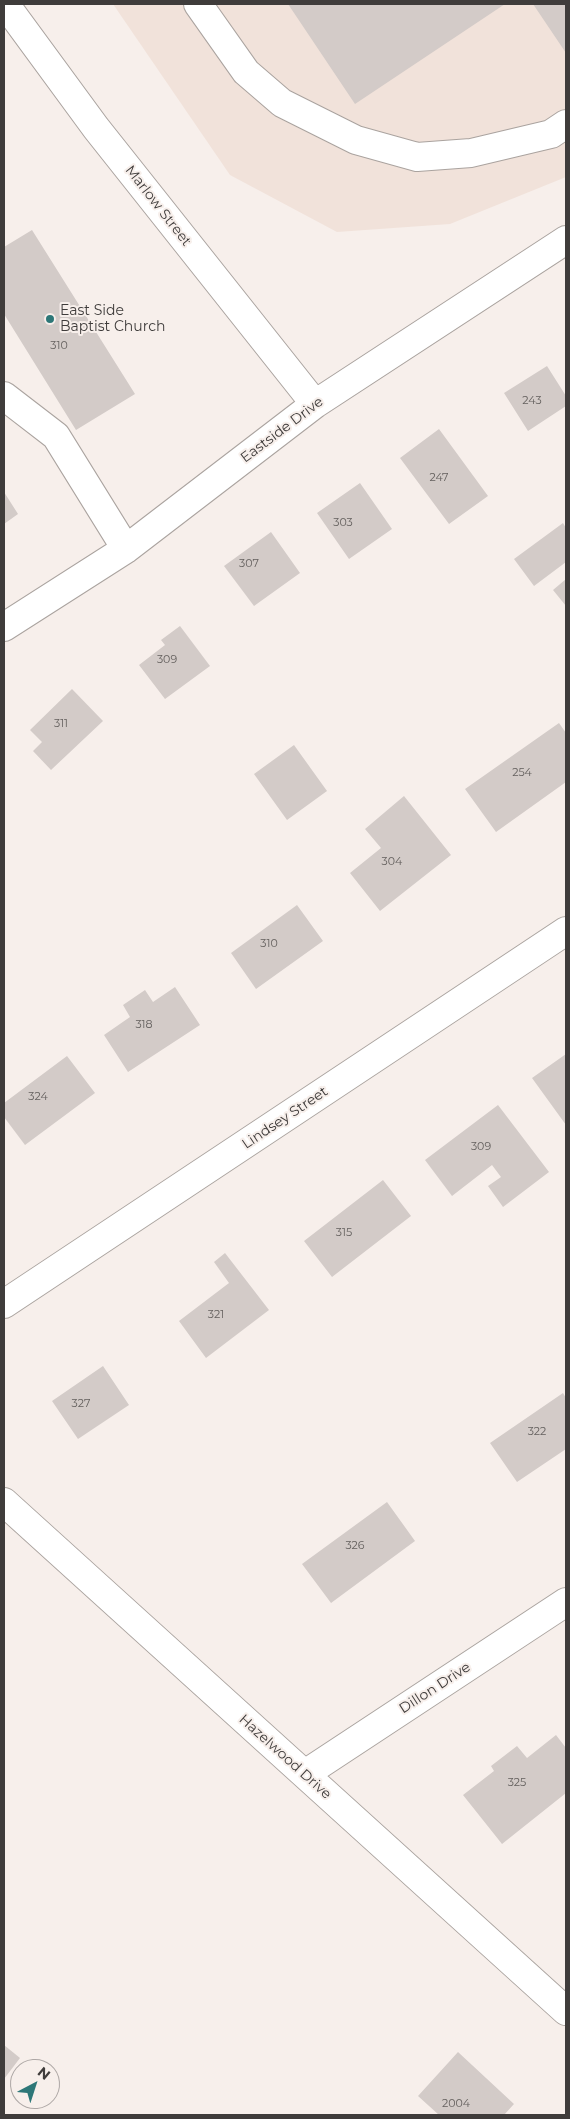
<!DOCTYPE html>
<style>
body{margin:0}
#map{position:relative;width:570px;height:2119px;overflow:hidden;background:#f7efeb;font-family:Montserrat,sans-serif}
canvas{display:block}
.frame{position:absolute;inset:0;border:5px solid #3f3c3b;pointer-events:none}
.north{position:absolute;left:10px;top:2059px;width:50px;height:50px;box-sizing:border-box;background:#f7efeb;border:1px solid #ada7a5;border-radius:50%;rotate:40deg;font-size:14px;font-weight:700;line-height:20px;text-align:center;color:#3f3c3b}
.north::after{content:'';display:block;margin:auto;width:18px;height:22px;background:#2d7778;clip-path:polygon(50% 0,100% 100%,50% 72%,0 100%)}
</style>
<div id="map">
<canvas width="570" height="2119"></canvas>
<div class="frame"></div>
<div class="north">N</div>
</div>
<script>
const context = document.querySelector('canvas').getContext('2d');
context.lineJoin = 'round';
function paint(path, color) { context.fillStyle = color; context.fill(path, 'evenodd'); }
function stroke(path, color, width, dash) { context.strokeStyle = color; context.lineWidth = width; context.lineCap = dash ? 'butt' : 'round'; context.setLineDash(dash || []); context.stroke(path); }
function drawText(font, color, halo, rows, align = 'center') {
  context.font = font + ' Montserrat,sans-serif'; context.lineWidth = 4; context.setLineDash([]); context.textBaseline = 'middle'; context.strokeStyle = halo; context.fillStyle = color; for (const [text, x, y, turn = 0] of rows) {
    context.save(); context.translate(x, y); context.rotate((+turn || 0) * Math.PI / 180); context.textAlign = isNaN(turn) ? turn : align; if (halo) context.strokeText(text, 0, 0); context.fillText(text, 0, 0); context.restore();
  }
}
const built = new Path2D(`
 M113,4H566V177L450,224L337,232L230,175Z`);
const building = new Path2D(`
 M288,4H505L355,104Z
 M533,4H566V53Z
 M32,230L135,394L76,430L4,314V247Z
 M547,366L566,396V406L528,431L504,393Z
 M439,429L488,496L449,524L400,458Z
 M360,483L392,529L349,559L317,513Z
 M4,492L18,514L4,524Z
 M563,523L566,528V562L534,586L514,559Z
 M271,532L300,573L254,606L224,566Z
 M566,579V606L553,590Z
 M180,626L210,666L165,699L139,665L165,645L161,640Z
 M72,689L103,721L51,770L33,751L42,742L30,730Z
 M559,723L566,733V782L496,832L465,789Z
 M294,745L327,791L287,820L254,774Z
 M404,796L451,855L380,911L350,873L381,848L365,829Z
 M297,905L323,941L256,989L231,953Z
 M175,987L200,1025L128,1072L104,1035L130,1017L123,1005L145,990L153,1002Z
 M566,1054V1125L532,1078Z
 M67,1056L95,1093L25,1145L4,1117V1103Z
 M498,1105L549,1172L503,1207L488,1186L501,1177L492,1165L452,1196L425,1160Z
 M383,1180L411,1216L332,1277L304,1241Z
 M225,1253L269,1310L206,1358L179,1321L229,1283L214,1262Z
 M103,1366L129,1405L78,1439L52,1401Z
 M563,1393L566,1398V1449L517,1482L490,1443Z
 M387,1502L415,1541L331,1603L302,1564Z
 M556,1735L566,1748V1785L565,1786L566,1793L502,1844L463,1795L494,1771L491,1766L517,1746L527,1758Z
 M4,2045L20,2058L4,2079Z
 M458,2052L514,2104L504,2115H439L418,2096Z`);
const minor = new Path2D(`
 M5,4L96,128L315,404
 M198,4L246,72L282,103L356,140L417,157L471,153L551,134L566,124
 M4,396L56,436L126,549
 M4,627L126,549L315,404L566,240
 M4,1304L566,931
 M4,1502L566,2011
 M305,1774L566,1602`);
const markers = [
 [50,319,5,"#2d7778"]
];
const numberNames = [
 ["310",59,346],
 ["243",532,401],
 ["247",439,478],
 ["303",343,523],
 ["307",249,564],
 ["309",167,660],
 ["311",61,724],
 ["254",522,773],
 ["304",392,862],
 ["310",269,944],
 ["318",144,1025],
 ["324",38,1097],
 ["309",481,1147],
 ["315",344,1233],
 ["321",216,1315],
 ["327",81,1404],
 ["322",537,1432],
 ["326",355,1546],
 ["325",517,1783],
 ["2004",456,2104]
];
const streetNames = [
 ["Marlow Street",158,206,52],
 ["Eastside Drive",282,430,-37],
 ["Lindsey Street",285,1118,-34],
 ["Dillon Drive",435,1688,-33],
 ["Hazelwood Drive",285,1757,42]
];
const poiNames = [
 ["East Side",60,311],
 ["Baptist Church",60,327]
];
paint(built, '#f1e2da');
paint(building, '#d3cbc8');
stroke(minor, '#aaa39f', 30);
stroke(minor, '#fff', 28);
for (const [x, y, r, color] of markers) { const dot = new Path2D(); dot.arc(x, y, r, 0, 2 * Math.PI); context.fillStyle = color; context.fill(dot); stroke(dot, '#f7efeb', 2); }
drawText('11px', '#64605e', null, numberNames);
drawText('14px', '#3f3c3b', '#f7efeb', streetNames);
drawText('14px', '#3f3c3b', '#f7efeb', poiNames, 'left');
</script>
